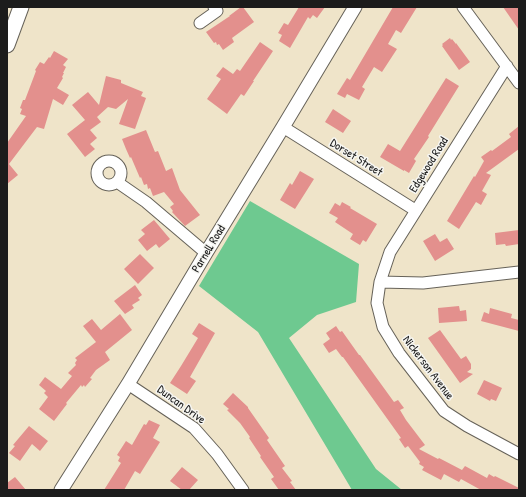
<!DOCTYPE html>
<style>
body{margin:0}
#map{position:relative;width:526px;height:497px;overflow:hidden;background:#efe4c9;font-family:"Patrick Hand",sans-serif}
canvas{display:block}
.frame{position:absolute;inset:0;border:8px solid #1c1c1c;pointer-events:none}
</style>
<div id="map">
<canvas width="526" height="497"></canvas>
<div class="frame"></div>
</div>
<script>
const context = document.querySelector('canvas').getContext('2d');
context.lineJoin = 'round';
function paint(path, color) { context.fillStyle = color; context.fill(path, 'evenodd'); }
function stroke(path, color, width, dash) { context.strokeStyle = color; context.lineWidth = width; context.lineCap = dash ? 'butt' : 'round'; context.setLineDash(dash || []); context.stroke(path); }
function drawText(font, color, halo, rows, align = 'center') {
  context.font = font + ' "Patrick Hand",sans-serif'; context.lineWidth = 3; context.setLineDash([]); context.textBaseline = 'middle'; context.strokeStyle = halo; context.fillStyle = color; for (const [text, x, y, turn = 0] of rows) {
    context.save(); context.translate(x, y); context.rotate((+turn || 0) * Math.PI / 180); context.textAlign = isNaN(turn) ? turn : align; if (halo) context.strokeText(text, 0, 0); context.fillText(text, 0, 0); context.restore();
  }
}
const green = new Path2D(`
 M250,201L359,264L356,302L317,315L289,338L376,469L402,490H352L258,332L199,286Z`);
const building = new Path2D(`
 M241,7H243L254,22L232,38L234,42L223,50L219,44L217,45L216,42L214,43L206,32L230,16H229Z
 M299,7H325L317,18L313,15L310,19L308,17L290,48L279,41L282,35L278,33L284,23L288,25Z
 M393,7H417L401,33L396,30L388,44L397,49L382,72L374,67L362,87L365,89L359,100L347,94L345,98L337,94L347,78L350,80Z
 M503,7H519V30Z
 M450,38L451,40L452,39L456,44V43L470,62L459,70L442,46L443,45L442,44Z
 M260,42L273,51L253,81H254L244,96L241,94L227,114L207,99L221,79L216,76L223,67L233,74L237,69L240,71Z
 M54,51L68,59L63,65L66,67L63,73H64L62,77L63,78L57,88L69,95L63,105L53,99L44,129L37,127L9,164L18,175L7,184V143L26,116L20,114L22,109L20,108L23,100H25L36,71L35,70L40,62L44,64L49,57L50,58Z
 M106,76L121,80V83L143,92L141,96L146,98L135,129L119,124L128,99L116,109L108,107L97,117L101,122L90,130L97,138L90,144L95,149L85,157L67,134L85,120L72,105L88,92L99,105Z
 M446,78L459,86L428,136L429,137L414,159L416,161L409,173L404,170V171L380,157L388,144L400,151Z
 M333,109L351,121L343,133L325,122Z
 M519,126V149L486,173L491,175L482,191L487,194L481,205L476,202L459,229L447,221L474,176L475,177L484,161L481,157L491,150L492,151L511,137L509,134Z
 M146,130L155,152L158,151L166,171L172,168L180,190L200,215L185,226L172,212L173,211L170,207L174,204L164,192L153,196L150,188L148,189L147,184L144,185L141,177L140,178L131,157L130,158L126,149L122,139Z
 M300,171L314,179L295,209L280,200L290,183L292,185Z
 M342,202L351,207L350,208L377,224L366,242L363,240L360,245L350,239L353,234L335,222L338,218L329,213L335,203L340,206Z
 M154,220L170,239L159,248L156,244L147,251L138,240L145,234L141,230Z
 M519,230V244L506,246L505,244L496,245L495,233Z
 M435,234L440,242L447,238L454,249L435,261L423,241Z
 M140,254L154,268L138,284L124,269Z
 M135,285L142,295L138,298L140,300L132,305L134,308L125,314L114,301Z
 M459,306L460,311L466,310L467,321L439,323L438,308Z
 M490,308L512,314L511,318L519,320V331L481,321L484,312L489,314Z
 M120,314L132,330L105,352L110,360L96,370L90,378L92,379L85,387L84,385L82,387L81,385L66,403L67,404L54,421L39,409L48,397L44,393L46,391L39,385L45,377L61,389L72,376L68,373L76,365L75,363L77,360L75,358L96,342L83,326L92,319L101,330Z
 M199,323L215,333L190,377L196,381L187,394L170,383L181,366L198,338L192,334Z
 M336,326L340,332L342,331L359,355H360L394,402L398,400L404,408L400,410L406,420L425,445L419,449L438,459L439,458L462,470L465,466L487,478L489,474L494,477L495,476L519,488V490H481L461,479L459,482L444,474L441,480L422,470L424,467L419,464L420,462L408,446L405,448L399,439L401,438L343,357H342L336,349L329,353L323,344L330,339L326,333Z
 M440,330L461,359L466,356L471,364V369L467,372L473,374L460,383L428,338Z
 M484,380L502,388L496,401L491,399L490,401L477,394Z
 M233,393L248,407V408L269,438L267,440L285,466L282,468L292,481L290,482L296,490H279L271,479L274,477L260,457L261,456L249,438L250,437L240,423L227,410L229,409L223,404Z
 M149,420L160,425L153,438L160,442L140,474L135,471L124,490H104L121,463L118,461L120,457L117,455L126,441L132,445L144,424L146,425Z
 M29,426L48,441L40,451L32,444L20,461L9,453L15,446L13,445Z
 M182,467L198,480L189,490H182L170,481Z
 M15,477L26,490H7V483Z`);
const minor = new Path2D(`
 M463,7L519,83
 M200,23L217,11L214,7
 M507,66L390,252L380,282L377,303L383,327L399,353L444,411L467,426L519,454
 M283,127L415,210
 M97 173a12 12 0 1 1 24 0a12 12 0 1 1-24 0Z
 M117,182L146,202L206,253
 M380,282L423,283L519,272
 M128,384L194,428L217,454L243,490`);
const tertiary = new Path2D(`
 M61,490L128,384L206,253L283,127L355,7`);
const secondary = new Path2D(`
 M7,45L21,7`);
const streetNames = [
 ["Dorset Street",356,158,32],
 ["Edgewood Road",429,165,-58],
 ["Parnell Road",209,249,-59],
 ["Nickerson Avenue",428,368,53],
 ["Duncan Drive",181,405,36]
];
paint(green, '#6ec990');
paint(building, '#e3908d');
stroke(minor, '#666259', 13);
stroke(tertiary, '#666259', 15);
stroke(secondary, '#666259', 17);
stroke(minor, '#fff', 11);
stroke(tertiary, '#fff', 13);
stroke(secondary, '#fff', 15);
drawText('12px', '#1c1c1c', '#f6f6f2', streetNames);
</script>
